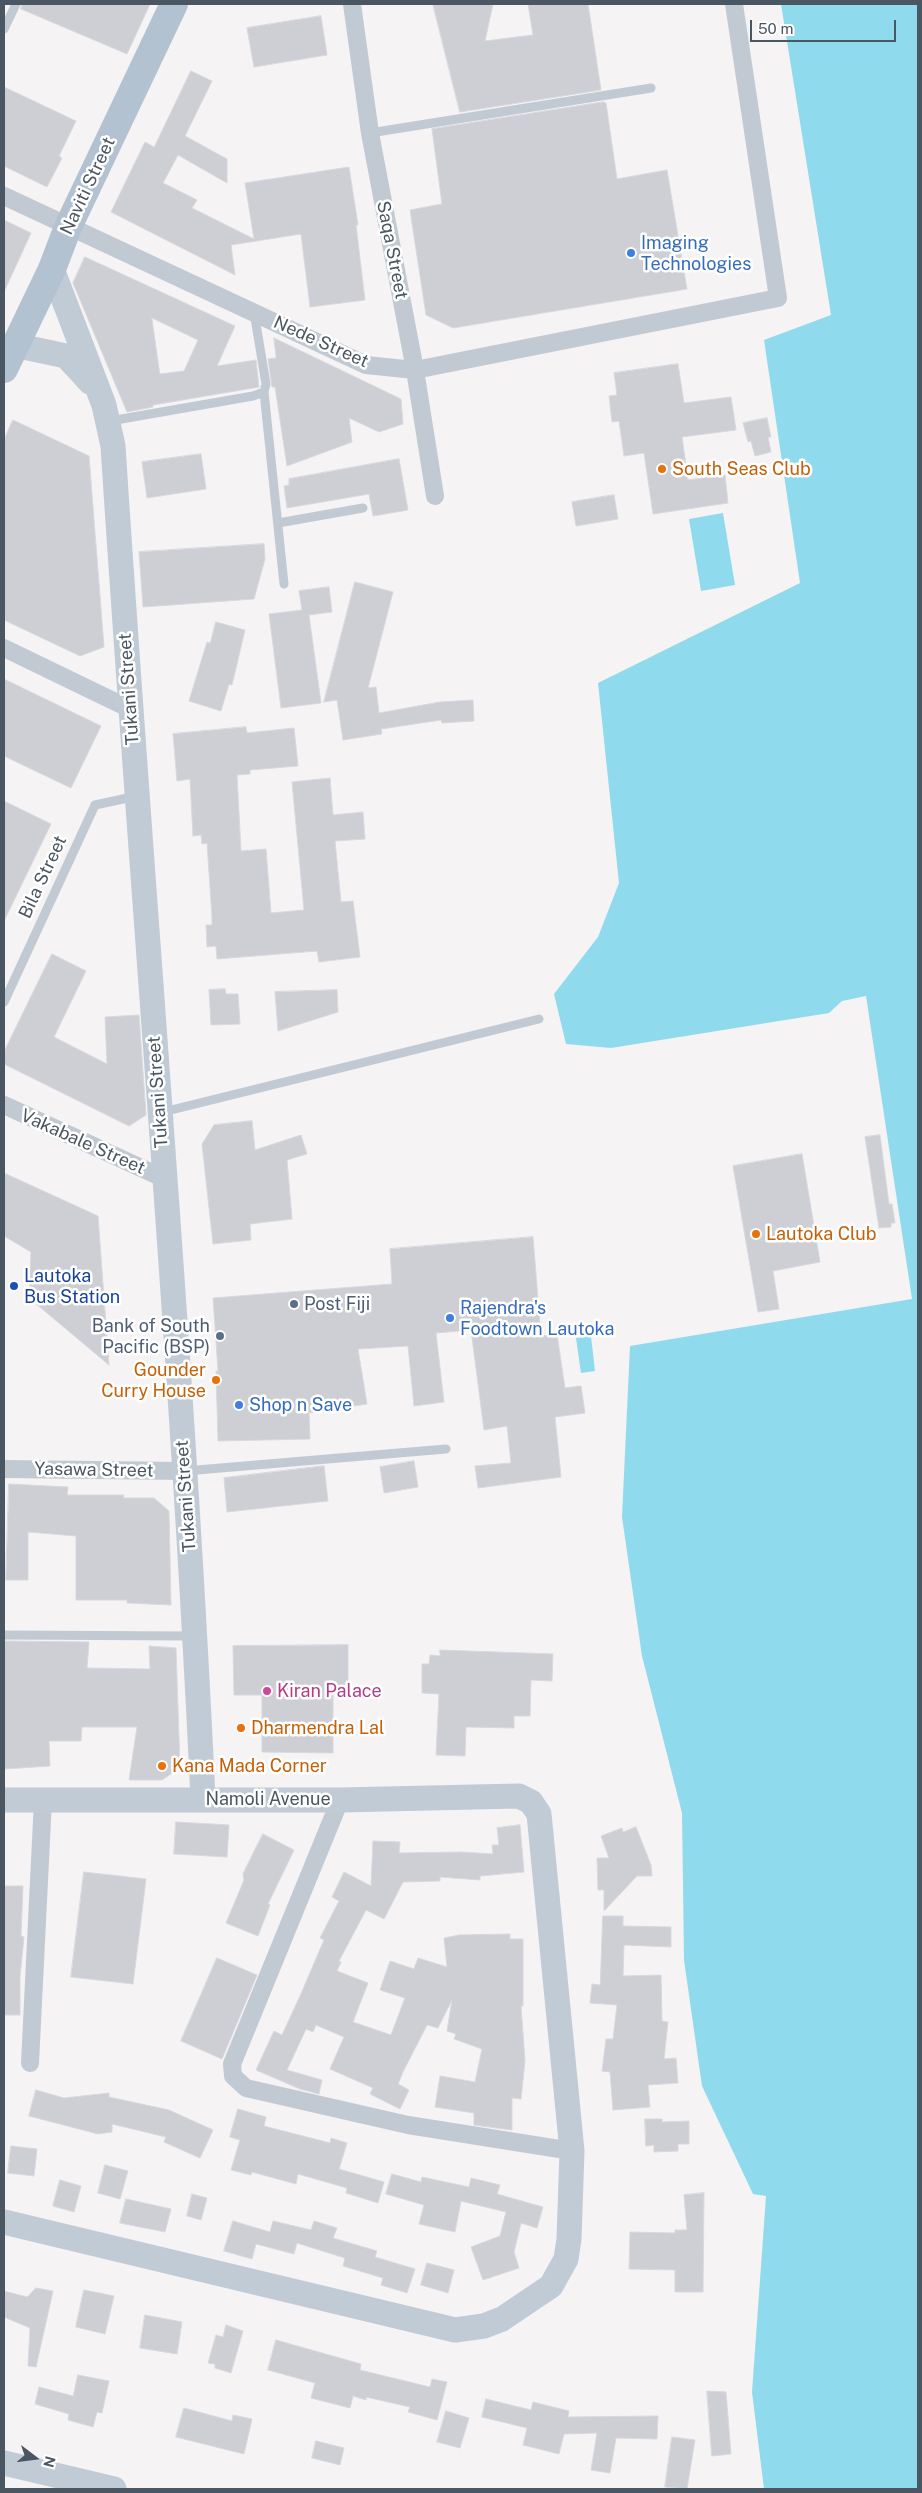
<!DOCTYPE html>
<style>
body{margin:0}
#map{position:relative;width:922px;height:2493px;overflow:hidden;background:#f5f3f3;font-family:"Public Sans",sans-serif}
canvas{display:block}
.frame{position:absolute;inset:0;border:5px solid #4a5661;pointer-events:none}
.north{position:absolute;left:10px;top:2433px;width:50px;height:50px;-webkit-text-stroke:4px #fff;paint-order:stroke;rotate:105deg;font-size:14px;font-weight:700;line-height:20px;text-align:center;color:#4a5661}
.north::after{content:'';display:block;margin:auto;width:18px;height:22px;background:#4a5661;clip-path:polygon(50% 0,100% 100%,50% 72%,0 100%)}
.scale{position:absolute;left:750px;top:20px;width:146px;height:22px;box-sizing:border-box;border:2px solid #4a5661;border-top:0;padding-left:6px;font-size:15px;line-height:18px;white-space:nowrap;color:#4a5661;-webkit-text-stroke:4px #fff;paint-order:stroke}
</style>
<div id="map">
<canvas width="922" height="2493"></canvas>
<div class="frame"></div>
<div class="north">N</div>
<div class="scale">50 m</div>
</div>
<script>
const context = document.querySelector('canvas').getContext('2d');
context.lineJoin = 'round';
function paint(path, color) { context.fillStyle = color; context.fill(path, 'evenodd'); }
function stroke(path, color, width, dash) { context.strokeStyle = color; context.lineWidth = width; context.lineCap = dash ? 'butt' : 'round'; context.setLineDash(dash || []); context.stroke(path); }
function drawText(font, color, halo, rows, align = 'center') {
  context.font = font + ' "Public Sans",sans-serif'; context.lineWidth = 5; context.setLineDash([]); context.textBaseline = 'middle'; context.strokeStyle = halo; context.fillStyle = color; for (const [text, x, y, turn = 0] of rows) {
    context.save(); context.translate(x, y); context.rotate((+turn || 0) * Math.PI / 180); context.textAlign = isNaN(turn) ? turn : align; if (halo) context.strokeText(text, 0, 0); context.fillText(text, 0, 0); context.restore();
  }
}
const water = new Path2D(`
 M781,4H918V2489H764L752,2392L766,2196L753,2194L702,2086L684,1960L682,1813L642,1656L622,1517L630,1346L912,1299L866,996L842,1001L829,1013L611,1048L566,1044L554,994L598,937L619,883L598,683L800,583L764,340L831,315Z
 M723,513L735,585L701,591L689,519Z
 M591,1336L595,1371L581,1373L576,1338Z`);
const building = new Path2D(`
 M22,4H150L127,54L21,9Z
 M433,4H493L485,41L533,35L528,4H588L601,90L460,112Z
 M321,16L327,55L254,67L247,28Z
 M191,71L212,81L185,136L227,159V183L178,155L163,183L197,200L192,208L254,239L245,183L349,167L358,225H356L365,300L310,307L301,234L231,245L235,275L111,212L145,142L154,147Z
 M4,87L76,121L59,156L62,158L47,187L4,166Z
 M603,102L606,103L617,179L667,170L687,289L453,328L426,315L410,210L442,204L432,129Z
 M4,220L31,233L4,292Z
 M85,257L235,326L217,366L256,360L259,387L153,405V407L127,412L73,283ZM152,318L198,340L184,371L160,374Z
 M274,338L401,399L403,424L379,432L349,418L352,442L287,466L275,387H272L268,359L276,358Z
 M678,364L684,403L731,397L736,430L682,437L688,480L725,475L728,503L653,514L644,453L624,456L619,421L612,422L609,396L617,395L614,373Z
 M767,418L771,437H768L771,452L755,456L751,441L748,442L743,423Z
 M13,420L89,456L104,647L80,656L4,620V440Z
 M201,454L206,489L147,498L142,462Z
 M399,459L408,510L373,516L369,494L287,508L284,486L289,485V479Z
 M614,495L618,519L576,526L572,502Z
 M264,544L265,559L254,599L143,607L139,552Z
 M355,582L393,592L368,688L376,687L379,713L440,702L473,700L474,721L442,723L441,720L381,729L382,734L343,740L337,700L324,702Z
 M329,587L332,612L309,615L321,703L281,708L269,614L302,610L299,591Z
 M216,622L245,630L232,685L229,684L221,711L189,701L207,642L210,643Z
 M4,679L101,726L71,788L4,756Z
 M246,727L247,733L294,728L298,766L250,770V774L237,775L241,851L266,849L271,913L304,910L292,782L330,778L333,815L363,812L365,839L335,841L341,902L353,901L360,957L319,962L317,951L217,959L216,946L207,947L206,925H212V917L207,843L202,844L201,835L193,836L190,779L177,781L173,734Z
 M4,801L51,824L4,921Z
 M52,954L86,971L54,1037L107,1064L105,1017L139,1015L146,1115L129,1126L4,1064V1052Z
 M225,989L226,994H238L240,1024L211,1025L209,990Z
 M337,990L338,1012L278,1031L275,992Z
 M252,1121L255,1150L301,1135L307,1154L287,1160L292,1219L250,1224L251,1240L213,1244L202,1144L214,1125Z
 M880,1135L889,1204H892L895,1223H891V1227L879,1228L865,1137Z
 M802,1154L820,1262L773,1271L779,1309L758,1312L733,1166Z
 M4,1173L98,1216L109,1365L29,1298L31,1252L4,1236Z
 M533,1237L541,1336L557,1334L565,1388L581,1386L585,1413L555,1417L561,1477L478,1488L475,1466L511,1463L507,1426L484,1430L471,1330L436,1333L444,1402L414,1406L408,1346L358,1349L367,1404L309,1413L310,1439L218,1441L216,1371H218L213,1298L392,1284L390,1249Z
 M414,1461L418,1487L384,1493L380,1467Z
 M324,1466L328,1501L227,1512L224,1478Z
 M9,1484L68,1487L67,1495H124L123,1498H154L169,1511L171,1605L127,1603V1600H76V1536L28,1532V1580H6Z
 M4,1641L89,1642L87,1668L150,1669L149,1646L176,1648L180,1768L162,1780H129L137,1727H82L81,1741H49L50,1766L4,1769Z
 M348,1645V1694H333V1753L262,1752V1695H234L233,1646Z
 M440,1650L553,1654L552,1681L531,1680L530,1716H514V1728L466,1727L465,1756L436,1755L439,1694L422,1693V1664H429L430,1655L440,1656Z
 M176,1822L229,1825L227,1857L174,1854Z
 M520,1825L524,1872L480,1876V1880L440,1877V1881L403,1882L384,1919L366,1910L339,1961L341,1962L337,1971L368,1983L353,2022L391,2035L405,1998L380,1990L390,1961L414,1969L418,1958L447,1967L444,1938L459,1935L510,1934V1939H523V2006H521L525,2061L521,2099L512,2098V2130L474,2125V2113L435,2107L440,2076L475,2082L482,2049L454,2039L456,2034L447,2031L452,2000L438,2028L427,2025L403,2072L398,2084L409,2090L400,2109L370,2094L373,2088L330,2069L344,2037L316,2025L313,2032L306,2029L287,2070L322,2080L319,2094L300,2089L256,2070L274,2031L282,2035L300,1996L324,1940L320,1938L339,1901L332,1897L344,1872L371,1886L373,1841L400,1842L399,1853L461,1852L493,1854L492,1845H499L497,1828Z
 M636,1827L651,1865L652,1876H637L604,1911V1890H598L597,1858H609L601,1836L622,1828L623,1832Z
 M263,1834L294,1850L268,1904L270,1905L258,1936L226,1923L244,1880L243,1874Z
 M84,1872L146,1879L133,1984L71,1977Z
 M4,1886H23L21,1936L24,1937L20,1977V2015H4Z
 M603,1916H623V1926L671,1927V1947L624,1945L623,1976L661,1975L662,2021L668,2022L664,2059L676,2058L678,2083L648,2085L650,2107L613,2110L610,2072L602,2071L606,2039H613L617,2005L590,2003L592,1984L600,1985Z
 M217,1958L257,1975L222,2059L181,2041Z
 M36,2090L64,2098L109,2093V2097L169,2110L213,2130L200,2158L164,2142L166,2137L112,2124V2132L98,2134L29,2116Z
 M238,2109L266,2117L264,2126L330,2143L331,2138L347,2143L339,2169L384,2182L378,2203L346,2193L347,2188L298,2174L296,2184L252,2172L251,2175L231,2170L240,2140L230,2137Z
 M645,2119H662V2122L689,2121V2144H678V2151L654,2152V2145L646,2146Z
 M11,2146L37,2149L34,2176L8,2173Z
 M105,2165L128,2171L120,2199L98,2193Z
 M392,2174L421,2182L422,2177L469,2187L471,2178L500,2185L497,2194L543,2207L537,2228L521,2223L514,2252L519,2268L483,2280L471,2247L500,2236L506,2212L461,2201L455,2232L419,2224L424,2205L386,2194Z
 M60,2180L81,2186L74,2212L53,2206Z
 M704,2193L703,2292H675V2270L629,2269L630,2232L675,2233V2230H687L684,2195Z
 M192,2194L207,2198L201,2220L187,2216Z
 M126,2199L171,2209L165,2232L120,2223Z
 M233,2221L270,2232L273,2221L311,2230L314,2221L337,2228L333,2238L377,2251L375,2257L415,2269L407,2293L381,2285L383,2278L343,2266L345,2258L297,2243L294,2254L256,2244L252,2259L224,2251Z
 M427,2263L454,2270L448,2293L421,2285Z
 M36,2288L53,2291L36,2367L28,2366L30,2328L4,2317V2291L27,2297Z
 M84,2290L114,2296L105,2334L76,2327Z
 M145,2315L182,2322L177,2354L140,2348Z
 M226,2325L243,2331L231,2373L215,2368V2364L208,2363L216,2335L223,2337Z
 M276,2340L361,2364L360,2370L430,2387L432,2379L447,2382L437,2420L408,2412L410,2407L366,2397V2400L353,2396L350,2408L311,2398L315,2383L268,2370Z
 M78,2375L109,2381L102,2413L97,2412L93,2427L68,2420L69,2414L35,2404L39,2387L73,2396Z
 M707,2391L726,2392L731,2454L712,2456Z
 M486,2399L531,2410L533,2402L569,2411L568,2417L658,2416L657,2439L616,2438L610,2473L591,2470L597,2433L564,2434L559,2454L523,2445L527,2428L482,2417Z
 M184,2408L232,2421L233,2415L252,2419L244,2454L176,2437Z
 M446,2411L469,2418L460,2448L437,2442Z
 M672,2437L695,2440L687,2489L665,2487Z
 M316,2441L344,2448L340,2465L312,2458Z`);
const lane = new Path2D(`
 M4,29L16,4
 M370,133L651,88
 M254,312L266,384L264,392L284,584
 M110,421L253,396L264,392
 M278,523L363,508
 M4,1002L95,805L137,796
 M163,1112L539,1019
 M185,1471L446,1449
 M4,1635L193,1636`);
const street = new Path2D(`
 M352,4L370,133L415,370L435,496
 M4,196L366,365L415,370L778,298L734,4
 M4,648L130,709
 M4,1105L163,1178
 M4,1469L185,1471
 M340,1800L232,2064L233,2076L246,2088L408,2125L572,2151
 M30,2063L43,1800`);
const secondary = new Path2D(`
 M52,269L104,405L113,446C142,897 182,1347 203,1799
 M14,345L66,356L90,382
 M4,1800H340L519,1796L531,1802L539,1814L572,2151L569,2239L566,2259L551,2286L502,2319L484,2326L455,2330L4,2222
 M4,2463L114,2489`);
const primary = new Path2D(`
 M4,369L52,269L68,227L174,4`);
const markers = [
 [631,253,5,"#3f7fe0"],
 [662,469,5,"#e8710a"],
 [756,1234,5,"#e8710a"],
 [14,1286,5,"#1a4fb4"],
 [294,1304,5,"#5c6f8a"],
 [450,1318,5,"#3f7fe0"],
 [220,1336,5,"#5c6f8a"],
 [216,1380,5,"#e8710a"],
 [239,1405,5,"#3f7fe0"],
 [267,1691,5,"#d1479c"],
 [241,1728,5,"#e8710a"],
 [162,1766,5,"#e8710a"]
];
const streetNames = [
 ["Naviti Street",88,186,-65],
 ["Saqa Street",392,250,79],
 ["Nede Street",321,342,24],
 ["Tukani Street",129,689,-94],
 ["Bila Street",43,877,-65],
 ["Tukani Street",158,1092,-94],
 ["Vakabale Street",83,1142,24],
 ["Yasawa Street",94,1470,1],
 ["Tukani Street",186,1496,-94],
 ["Namoli Avenue",268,1799]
];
const shopNames = [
 ["Imaging",641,243],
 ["Technologies",641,264],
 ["Rajendra's",460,1308],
 ["Foodtown Lautoka",460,1329],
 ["Shop n Save",249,1405]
];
const foodNames = [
 ["South Seas Club",672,469],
 ["Lautoka Club",766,1234],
 ["Gounder",206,1370,"right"],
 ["Curry House",206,1391,"right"],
 ["Dharmendra Lal",251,1728],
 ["Kana Mada Corner",172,1766]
];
const transitNames = [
 ["Lautoka",24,1276],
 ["Bus Station",24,1297]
];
const serviceNames = [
 ["Post Fiji",304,1304],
 ["Bank of South",210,1326,"right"],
 ["Pacific (BSP)",210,1347,"right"]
];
const hotelNames = [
 ["Kiran Palace",277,1691]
];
paint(water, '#90daee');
paint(building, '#cdcfd5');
stroke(building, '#d7d9de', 1);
stroke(lane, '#c1cad2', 9);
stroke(street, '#c1cad2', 18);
stroke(secondary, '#c1cbd6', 25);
stroke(primary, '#b3c2d1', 28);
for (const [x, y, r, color] of markers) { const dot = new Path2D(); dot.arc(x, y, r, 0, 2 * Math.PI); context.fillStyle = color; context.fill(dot); stroke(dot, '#fff', 2); }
drawText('18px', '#4a5661', '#fff', streetNames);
drawText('18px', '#366cbe', '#fff', shopNames, 'left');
drawText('18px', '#c56008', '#fff', foodNames, 'left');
drawText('18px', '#164399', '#fff', transitNames, 'left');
drawText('18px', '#4e5e75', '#fff', serviceNames, 'left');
drawText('18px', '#b23c85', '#fff', hotelNames, 'left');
</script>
